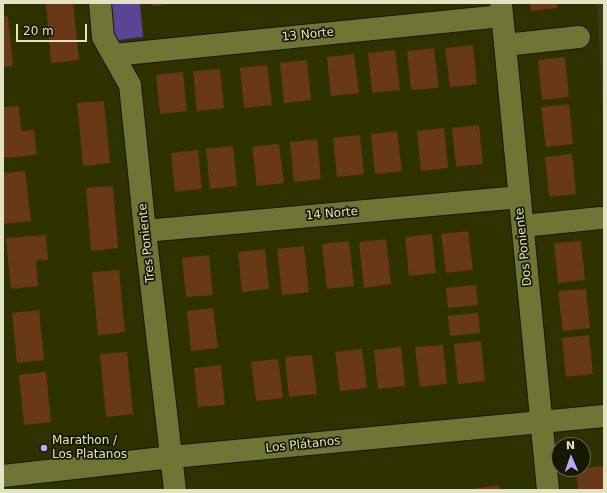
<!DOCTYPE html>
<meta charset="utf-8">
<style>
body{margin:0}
#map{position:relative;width:607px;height:493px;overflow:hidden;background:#2e3100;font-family:"DejaVu Sans",sans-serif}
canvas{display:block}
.frame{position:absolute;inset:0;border:4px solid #e0e4c3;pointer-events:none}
.north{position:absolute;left:551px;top:437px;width:40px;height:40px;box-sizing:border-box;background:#161800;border:1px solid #676a4e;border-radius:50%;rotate:358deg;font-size:11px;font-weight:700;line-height:16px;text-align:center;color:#e0e4c3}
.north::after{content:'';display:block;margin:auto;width:14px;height:18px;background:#b9aaf7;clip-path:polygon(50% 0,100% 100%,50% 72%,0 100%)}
.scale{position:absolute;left:16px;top:24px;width:71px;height:18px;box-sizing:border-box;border:2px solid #e0e4c3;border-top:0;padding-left:5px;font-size:12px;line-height:14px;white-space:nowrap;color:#e0e4c3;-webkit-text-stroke:3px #161800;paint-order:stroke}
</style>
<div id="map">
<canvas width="607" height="493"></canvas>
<div class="frame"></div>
<div class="north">N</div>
<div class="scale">20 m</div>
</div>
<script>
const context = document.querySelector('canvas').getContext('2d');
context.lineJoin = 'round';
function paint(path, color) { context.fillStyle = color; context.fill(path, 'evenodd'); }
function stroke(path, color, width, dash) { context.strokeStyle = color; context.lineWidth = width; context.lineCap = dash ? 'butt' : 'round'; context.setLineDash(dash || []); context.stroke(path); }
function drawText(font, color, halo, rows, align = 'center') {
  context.font = font + ' "DejaVu Sans",sans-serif'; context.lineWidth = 3.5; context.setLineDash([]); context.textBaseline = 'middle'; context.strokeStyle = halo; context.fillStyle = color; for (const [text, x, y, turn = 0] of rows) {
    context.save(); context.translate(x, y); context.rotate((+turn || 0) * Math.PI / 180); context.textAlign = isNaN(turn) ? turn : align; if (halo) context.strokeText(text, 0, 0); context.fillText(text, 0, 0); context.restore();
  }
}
const built = new Path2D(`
 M597,3H604V127H603Z`);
const green = new Path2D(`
 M106,3H140L143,37L118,40L108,27Z`);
const building = new Path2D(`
 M46,3H73L79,60L51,63Z
 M152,3H169V4L152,6Z
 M530,3H557L558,8L531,11Z
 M8,16L13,66L3,67V17Z
 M473,45L477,84L450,87L445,48Z
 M434,48L439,88L411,90L407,51Z
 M395,50L400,90L372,93L368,53Z
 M354,54L359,93L331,96L327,57Z
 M565,57L569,97L542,100L538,60Z
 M307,60L311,100L284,103L280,63Z
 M267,65L272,105L244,108L240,68Z
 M220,69L224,108L197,111L193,71Z
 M183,72L187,111L160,114L156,75Z
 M104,101L110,163L83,166L77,103Z
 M569,104L573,144L546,147L541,107Z
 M19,106L21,131L34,130L37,155L3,158V107Z
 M479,125L483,164L456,167L452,128Z
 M444,128L448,168L421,171L417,131Z
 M397,131L402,171L375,174L371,134Z
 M360,135L364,174L337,177L333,138Z
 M317,139L321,179L294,182L290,142Z
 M279,144L284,183L257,186L252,147Z
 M233,146L237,186L210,189L206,149Z
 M198,150L202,189L175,192L171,153Z
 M572,154L576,194L549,197L545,157Z
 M25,171L31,221L4,224L3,173Z
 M113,186L118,248L91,251L86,188Z
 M468,231L473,270L446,273L441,234Z
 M432,234L436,273L409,276L405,237Z
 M46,235L48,260L36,261L38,286L11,289L6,238Z
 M386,239L391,284L364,288L359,242Z
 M349,241L354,286L327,289L322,244Z
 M581,241L585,280L558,283L554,243Z
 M304,246L309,292L282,295L277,249Z
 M265,249L269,289L242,292L238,252Z
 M209,255L213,295L186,297L182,258Z
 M119,270L125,332L98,335L92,272Z
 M476,285L478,305L448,308L446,288Z
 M586,289L590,328L563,331L558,291Z
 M213,308L218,348L191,351L187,311Z
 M39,310L44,360L17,363L12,313Z
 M478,313L480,333L450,336L448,316Z
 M589,335L593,374L566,377L562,338Z
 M481,341L485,381L458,384L454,344Z
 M443,345L447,384L420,387L415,347Z
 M401,347L405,386L378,389L374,350Z
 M362,349L367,388L340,391L335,352Z
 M127,352L133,414L106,417L100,354Z
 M312,355L317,394L289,397L285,357Z
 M278,359L283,398L256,401L251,362Z
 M221,365L225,405L198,407L194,368Z
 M46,372L51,422L24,425L19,375Z
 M604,466V490H578L576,469Z
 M499,485L500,490H472V489Z`);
const street = new Path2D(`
 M100,3L103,37L130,85L145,231L175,490
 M501,3L548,490
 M505,45L579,37
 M114,55L502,16
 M523,226L600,218
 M145,231L520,197
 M3,476L172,457L604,416`);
const markers = [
 [44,448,4,"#b9aaf7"]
];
const streetNames = [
 ["13 Norte",308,35,-6],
 ["14 Norte",332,214,-5],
 ["Tres Poniente",147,243,-96],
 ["Dos Poniente",524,247,-96],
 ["Los Plátanos",303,445,-6]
];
const poiNames = [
 ["Marathon /",52,441],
 ["Los Platanos",52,455]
];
paint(built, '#383a14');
paint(green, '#594594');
paint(building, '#693917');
stroke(street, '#171800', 24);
stroke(street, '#707535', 22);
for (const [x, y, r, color] of markers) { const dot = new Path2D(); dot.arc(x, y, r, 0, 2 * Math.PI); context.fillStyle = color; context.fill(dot); stroke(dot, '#161800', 1.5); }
drawText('12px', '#e0e4c3', '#161800', streetNames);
drawText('12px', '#e0e4c3', '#161800', poiNames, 'left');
</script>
